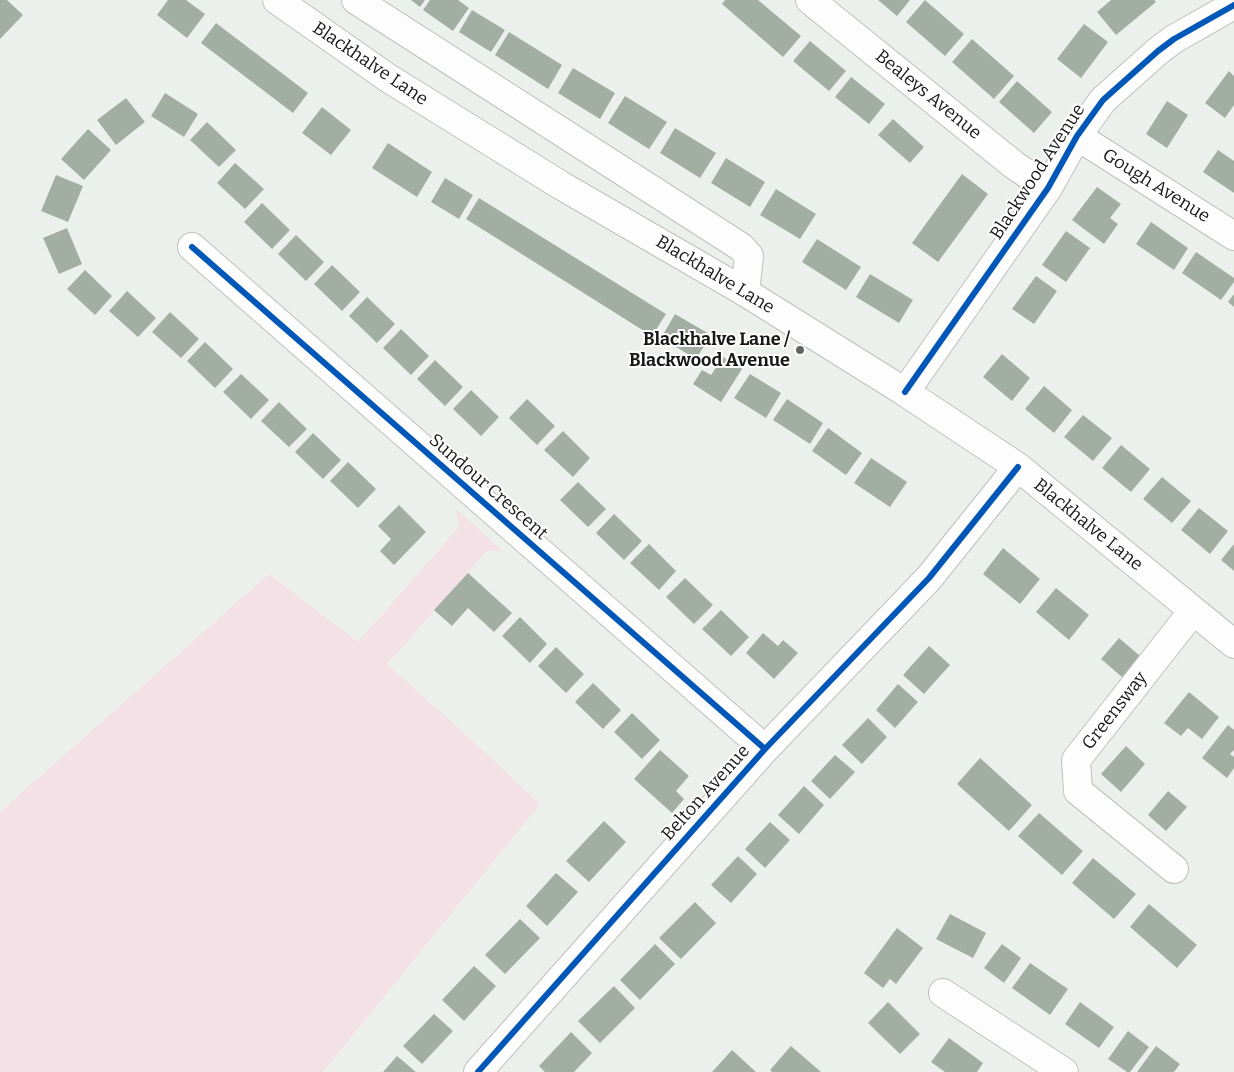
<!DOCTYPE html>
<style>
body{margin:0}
canvas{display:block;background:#ecf0ec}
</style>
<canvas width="1234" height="1072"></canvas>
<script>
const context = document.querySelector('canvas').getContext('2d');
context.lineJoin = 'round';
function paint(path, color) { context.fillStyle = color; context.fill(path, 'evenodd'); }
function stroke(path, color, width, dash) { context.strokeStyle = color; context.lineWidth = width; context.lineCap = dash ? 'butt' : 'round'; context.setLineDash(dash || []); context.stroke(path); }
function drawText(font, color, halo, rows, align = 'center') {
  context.font = font + ' Bitter,serif'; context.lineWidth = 4; context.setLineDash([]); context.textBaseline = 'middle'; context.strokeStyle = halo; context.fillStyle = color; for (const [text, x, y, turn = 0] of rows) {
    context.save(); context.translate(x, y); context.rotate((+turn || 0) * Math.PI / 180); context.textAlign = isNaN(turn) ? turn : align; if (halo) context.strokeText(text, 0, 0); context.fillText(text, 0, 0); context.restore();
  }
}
const green = new Path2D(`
 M456,509L503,551H487L387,664L465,734L540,804L323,1072H0V812L269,574L358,642L459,527Z`);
const building = new Path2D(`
 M0,0H7L23,15L0,39Z
 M168,0H186L205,14L187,38L157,15Z
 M411,0H425L420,7Z
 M430,0H458L469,8L453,31L423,10Z
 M725,0H758L801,36L783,57L722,4Z
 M878,0H910L897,16Z
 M925,0L964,34L945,56L906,22Z
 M1111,0H1154L1156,2L1116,35L1097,12Z
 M472,10L505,30L491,52L459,32Z
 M216,23L308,93L293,113L201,43Z
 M1084,24L1108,42L1081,78L1057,59Z
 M509,32L562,65L548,89L495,55Z
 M972,39L1014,76L994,99L952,62Z
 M810,41L846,71L829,91L793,61Z
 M573,68L615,93L600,119L558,93Z
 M1229,71L1234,76V105L1225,118L1205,103Z
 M851,77L885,104L869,124L835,97Z
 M1017,81L1052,112L1034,133L999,102Z
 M165,93L198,114L184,137L151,116Z
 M625,96L667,122L649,149L608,123Z
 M126,98L145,122L116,145L97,120Z
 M1167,101L1188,115L1167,148L1146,134Z
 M322,107L351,130L331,155L302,133Z
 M893,119L924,147L910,163L878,135Z
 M207,122L236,150L219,167L190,140Z
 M675,128L716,153L700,178L660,153Z
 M88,129L111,150L84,180L61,159Z
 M388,143L432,172L417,197L372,168Z
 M1218,150L1234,161V193L1203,172Z
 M726,158L765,182L750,207L711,183Z
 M235,163L264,189L245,209L217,183Z
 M962,174L988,194L938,262L912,243Z
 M56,175L83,186L68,222L41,211Z
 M445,178L473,195L459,219L431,202Z
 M1097,187L1121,204L1110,218L1118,224L1104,244L1072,220Z
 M776,189L816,214L800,239L760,215Z
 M479,198L666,314L652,336L466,219Z
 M262,203L290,230L272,249L244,222Z
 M1151,222L1188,248L1174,270L1136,244Z
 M67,228L82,264L59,274L43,238Z
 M1066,231L1090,248L1066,282L1042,265Z
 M296,235L324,262L306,281L278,254Z
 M817,239L861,267L846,290L802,262Z
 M1196,252L1234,278V282L1221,300L1182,273Z
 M332,265L360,292L342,311L314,284Z
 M85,270L112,296L95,315L67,289Z
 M870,274L913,300L899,323L856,297Z
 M1036,276L1057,291L1034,324L1012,309Z
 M127,291L156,318L138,337L109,311Z
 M1234,294V307L1228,302Z
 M367,297L395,324L377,343L349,316Z
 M170,312L199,339L181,358L152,332Z
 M675,314L711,335L696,359L661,338Z
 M401,329L429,356L411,375L383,348Z
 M205,342L233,369L215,388L187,361Z
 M1002,354L1030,378L1012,401L983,377Z
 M723,357L742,369L721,402L693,384L702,370L711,375Z
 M435,360L463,387L445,406L417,379Z
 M241,374L269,400L251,419L223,392Z
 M750,374L781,393L766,418L734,398Z
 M1044,386L1072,410L1054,433L1025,409Z
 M471,390L499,417L481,436L453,409Z
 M527,399L555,426L537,445L509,418Z
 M787,399L823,423L810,444L773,420Z
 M279,402L307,429L289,447L261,421Z
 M1083,415L1112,438L1093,461L1064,437Z
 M828,428L862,453L846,475L812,451Z
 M563,431L590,458L573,477L544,450Z
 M313,433L341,460L323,479L295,452Z
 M1121,445L1150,469L1131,492L1102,468Z
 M871,458L907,482L890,507L854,483Z
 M348,462L376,489L358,508L330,481Z
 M1162,477L1191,501L1172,523L1143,499Z
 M578,482L606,509L588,527L560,500Z
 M399,505L426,532L394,565L380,551L391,539L378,526Z
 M1199,508L1228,531L1210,554L1181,530Z
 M614,514L642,541L624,560L596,533Z
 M649,544L676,571L659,590L630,563Z
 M1234,544V571L1221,560Z
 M1003,548L1040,579L1020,604L983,574Z
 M468,573L512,613L494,632L468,608L452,626L434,610Z
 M685,578L713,605L694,624L666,597Z
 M1056,588L1089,615L1069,640L1036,612Z
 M721,610L749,637L731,656L702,629Z
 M520,617L547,644L530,663L502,636Z
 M763,633L778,646L783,640L798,653L774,679L746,653Z
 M1119,638L1140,656L1122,677L1101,659Z
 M929,646L950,665L924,694L903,675Z
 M556,647L584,674L566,693L538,666Z
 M593,683L621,710L603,729L575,702Z
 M898,684L918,702L895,728L876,710Z
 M1189,692L1219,717L1202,739L1188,728L1181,736L1164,723Z
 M632,713L660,740L642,759L614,732Z
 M868,718L887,737L862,764L842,745Z
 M1228,725L1234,730V750L1230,754L1234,757V768L1227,778L1202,758Z
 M1126,746L1145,764L1121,792L1101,774Z
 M660,750L689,776L676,791L684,799L672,813L634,779Z
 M835,755L855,772L830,799L811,781Z
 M980,758L1032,805L1009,831L957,784Z
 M804,786L824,805L799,834L778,815Z
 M1168,791L1187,807L1166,831L1148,815Z
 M1039,813L1083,851L1062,875L1018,836Z
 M604,821L626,842L589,882L566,861Z
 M770,822L790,840L765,868L745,849Z
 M738,856L757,874L731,903L711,885Z
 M1093,858L1136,894L1114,919L1072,883Z
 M556,873L578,892L547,926L526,906Z
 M695,902L716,923L681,959L659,938Z
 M1149,904L1197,945L1177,968L1130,927Z
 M950,914L986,933L973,958L936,939Z
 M520,919L540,938L505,974L485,955Z
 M897,928L923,948L896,984L890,979L883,988L864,973Z
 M655,944L675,964L640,1000L620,980Z
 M1002,944L1021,958L1004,983L984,968Z
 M1030,963L1068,989L1050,1015L1012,988Z
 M474,966L496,986L464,1021L442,1000Z
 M614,986L635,1008L600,1043L578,1021Z
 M888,1002L920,1034L900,1054L868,1023Z
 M1080,1002L1114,1027L1099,1048L1065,1024Z
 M434,1014L453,1031L422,1064L403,1046Z
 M1128,1031L1149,1047L1130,1072H1127L1108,1059Z
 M571,1032L592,1053L574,1072H545L539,1066Z
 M949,1038L983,1063L977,1072H945L931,1062Z
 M791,1046L821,1072H772L770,1070Z
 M1156,1046L1180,1064L1174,1072H1137Z
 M732,1050L756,1072H712Z
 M397,1056L416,1072H383Z`);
const minor = new Path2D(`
 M356,0L741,247L749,256L745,292
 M810,0L1014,165L1048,188
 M1077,136L1234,236
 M192,247L765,749
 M905,392L1048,188L1077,136L1103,100L1158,51L1174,39L1234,5
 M1174,869L1078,791L1076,760L1193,611
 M943,993L1064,1072
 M478,1072L765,749L929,578L1018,467`);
const secondary = new Path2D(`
 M277,0L388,78L562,186L745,292L905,392L1018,467L1234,644`);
const cycleway = new Path2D(`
 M192,247L765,749
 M905,392L1048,188L1077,136L1103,100L1158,51L1174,39L1234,5
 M478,1072L765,749L929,578L1018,467`);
const markers = [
 [800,350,5,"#626462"]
];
const streetNames = [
 ["Blackhalve Lane",370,64,34],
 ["Bealeys Avenue",928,95,39],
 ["Blackwood Avenue",1038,172,-57],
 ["Gough Avenue",1156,186,32],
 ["Blackhalve Lane",715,275,31],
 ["Sundour Crescent",488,487,41],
 ["Blackhalve Lane",1088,525,39],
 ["Greensway",1115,711,-52],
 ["Belton Avenue",706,793,-48]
];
const poiNames = [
 ["Blackhalve Lane /",790,340],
 ["Blackwood Avenue",790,361]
];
paint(green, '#f4e1e7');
paint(building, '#a3aea3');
stroke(minor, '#bec1be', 30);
stroke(secondary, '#bec1be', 30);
stroke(minor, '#fcfdfc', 28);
stroke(secondary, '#fcfdfc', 28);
stroke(cycleway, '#0057b8', 6);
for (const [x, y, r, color] of markers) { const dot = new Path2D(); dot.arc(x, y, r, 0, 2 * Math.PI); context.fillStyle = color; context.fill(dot); stroke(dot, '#fff', 2); }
drawText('18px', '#171917', '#fff', streetNames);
drawText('bold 18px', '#171917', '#fff', poiNames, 'right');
</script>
